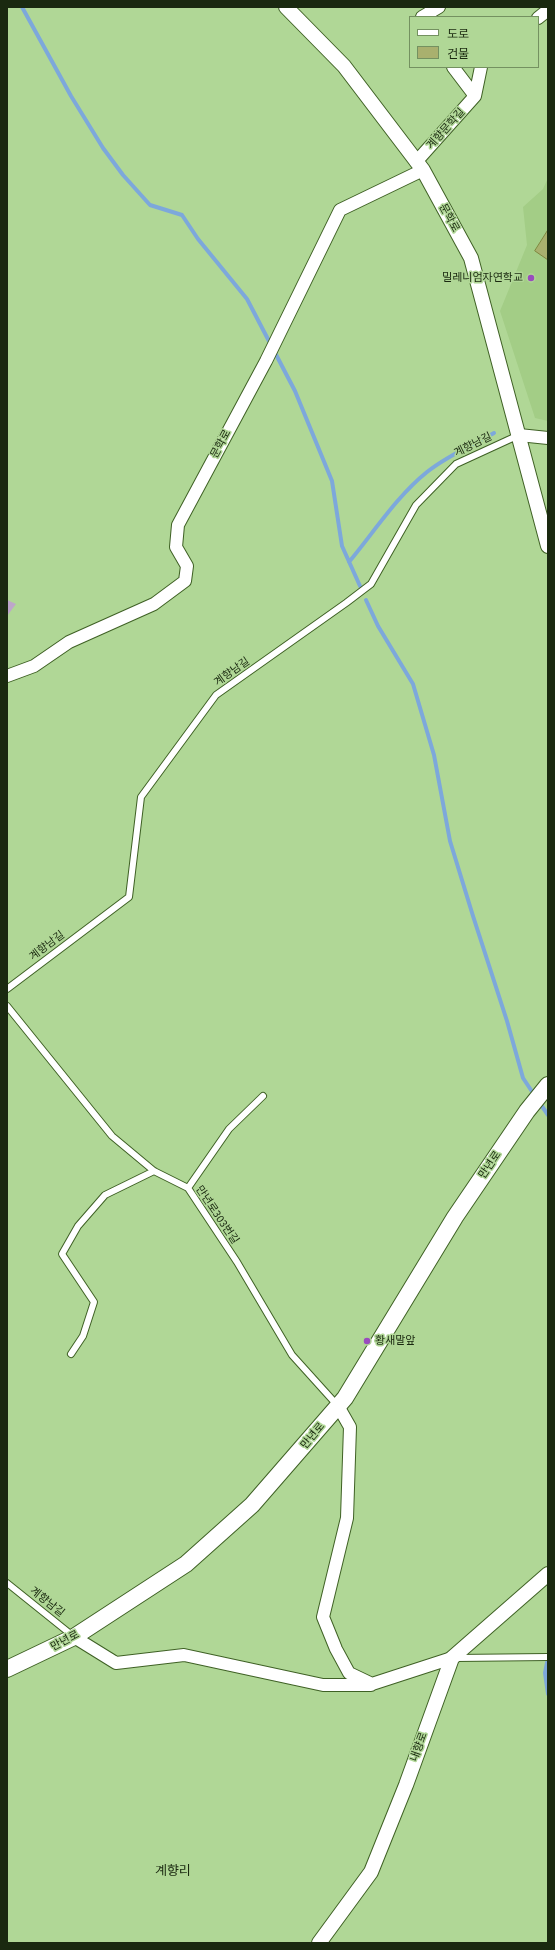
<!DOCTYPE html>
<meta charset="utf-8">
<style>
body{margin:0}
#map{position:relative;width:555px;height:1950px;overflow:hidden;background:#b0d796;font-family:"Fira Sans","Noto Sans KR",sans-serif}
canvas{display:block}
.frame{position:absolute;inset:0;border:8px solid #1a2910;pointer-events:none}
.legend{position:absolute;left:409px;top:16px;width:130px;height:52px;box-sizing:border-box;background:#b0d796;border:1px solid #749160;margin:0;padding:5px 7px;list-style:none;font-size:12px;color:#1a2910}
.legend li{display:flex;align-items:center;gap:8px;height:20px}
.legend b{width:20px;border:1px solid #749160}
</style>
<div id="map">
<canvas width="555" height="1950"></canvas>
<div class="frame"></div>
<ul class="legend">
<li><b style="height:5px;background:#fff"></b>도로</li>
<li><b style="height:11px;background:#a9b06e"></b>건물</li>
</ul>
</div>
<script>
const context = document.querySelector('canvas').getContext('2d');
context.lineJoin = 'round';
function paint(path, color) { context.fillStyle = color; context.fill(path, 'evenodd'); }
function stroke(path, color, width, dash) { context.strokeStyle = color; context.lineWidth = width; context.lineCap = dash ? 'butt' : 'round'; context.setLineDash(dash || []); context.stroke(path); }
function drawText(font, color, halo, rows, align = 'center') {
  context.font = font + ' "Fira Sans","Noto Sans KR",sans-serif'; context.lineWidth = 3; context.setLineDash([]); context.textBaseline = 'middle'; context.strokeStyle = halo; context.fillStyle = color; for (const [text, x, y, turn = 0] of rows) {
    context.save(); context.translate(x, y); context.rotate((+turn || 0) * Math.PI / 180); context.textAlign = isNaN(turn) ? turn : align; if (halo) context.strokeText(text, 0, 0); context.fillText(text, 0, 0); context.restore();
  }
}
const built = new Path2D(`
 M548,178V421L535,418L500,311L527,245L523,207L543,189Z`);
const green = new Path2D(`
 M7,600L16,604L7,616Z`);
const stream = new Path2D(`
 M22,7L71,96L103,148L123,175L150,205L182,215L198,239L247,299L295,391L332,481L342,546L360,586
 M349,562C374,532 397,496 427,472C447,456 472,445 494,433
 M366,600L378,626L413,684L434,755L450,841L473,916L507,1021L523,1078L535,1096
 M539,1102L548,1115
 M548,1658L545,1673L548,1694`);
const building = new Path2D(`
 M548,230V260L535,251Z`);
const service = new Path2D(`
 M7,989L129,897L141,797L216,695L346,603L371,584L416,505L456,464L519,435
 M7,1006L112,1136L154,1171L188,1188L237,1262L292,1355L338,1406
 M188,1188L229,1129L263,1096
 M71,1354L83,1336L94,1302L62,1254L78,1226L105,1195L154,1171
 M7,1583L73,1636
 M456,1658L548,1657`);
const minor = new Path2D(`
 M422,17L439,7
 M538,18L548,10
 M453,67L475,96
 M416,162L475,96L481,67
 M519,435L548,438
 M7,676L34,666L69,642L154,604L185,581L187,566L176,547L178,525L266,361L340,210L423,170
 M338,1406L350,1427L347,1518L323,1617L336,1649L349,1673L372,1684L452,1658
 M74,1637L116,1663L184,1655L323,1685H371`);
const tertiary = new Path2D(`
 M286,7L344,66L423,170L471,258L548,546
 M319,1943L371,1872L406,1785L452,1658L548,1574`);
const secondary = new Path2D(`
 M7,1669L74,1637L186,1564L252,1505L345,1398L455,1217L527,1111L548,1085`);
const markers = [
 [531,278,4,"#994cbd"],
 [367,1341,4,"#994cbd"]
];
const streetNames = [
 ["계향문학길",446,129,-48],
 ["문학로",449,218,61],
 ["문학로",221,444,-62],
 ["계향남길",473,445,-26],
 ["계향남길",232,672,-35],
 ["계향남길",47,946,-37],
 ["만년로",490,1165,-56],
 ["만년로303번길",217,1215,56],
 ["만년로",313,1436,-50],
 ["계향남길",47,1602,39],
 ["만년로",65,1641,-28],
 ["내향로",419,1747,-70]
];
const poiNames = [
 ["밀레니엄자연학교",523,278],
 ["황새말앞",375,1341,"left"]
];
const quarterNames = [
 ["계향리",173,1871]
];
paint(built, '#a3cd86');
paint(green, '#bda6ca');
stroke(stream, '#7da8db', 4);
paint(building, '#a9b06e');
stroke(building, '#80863e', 1);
stroke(service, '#3f6125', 8);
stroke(minor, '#3f6125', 14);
stroke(tertiary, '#3f6125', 16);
stroke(secondary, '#3f6125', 18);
stroke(service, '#fff', 6);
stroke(minor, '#fff', 12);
stroke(tertiary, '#fff', 14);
stroke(secondary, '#fff', 16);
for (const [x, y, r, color] of markers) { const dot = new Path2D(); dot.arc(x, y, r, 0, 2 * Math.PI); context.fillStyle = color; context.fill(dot); stroke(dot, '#b0d796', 1.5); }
drawText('11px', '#1a2910', '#b0d796', streetNames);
drawText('11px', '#1a2910', '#b0d796', poiNames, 'right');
drawText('13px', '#1a2910', '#b0d796', quarterNames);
</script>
